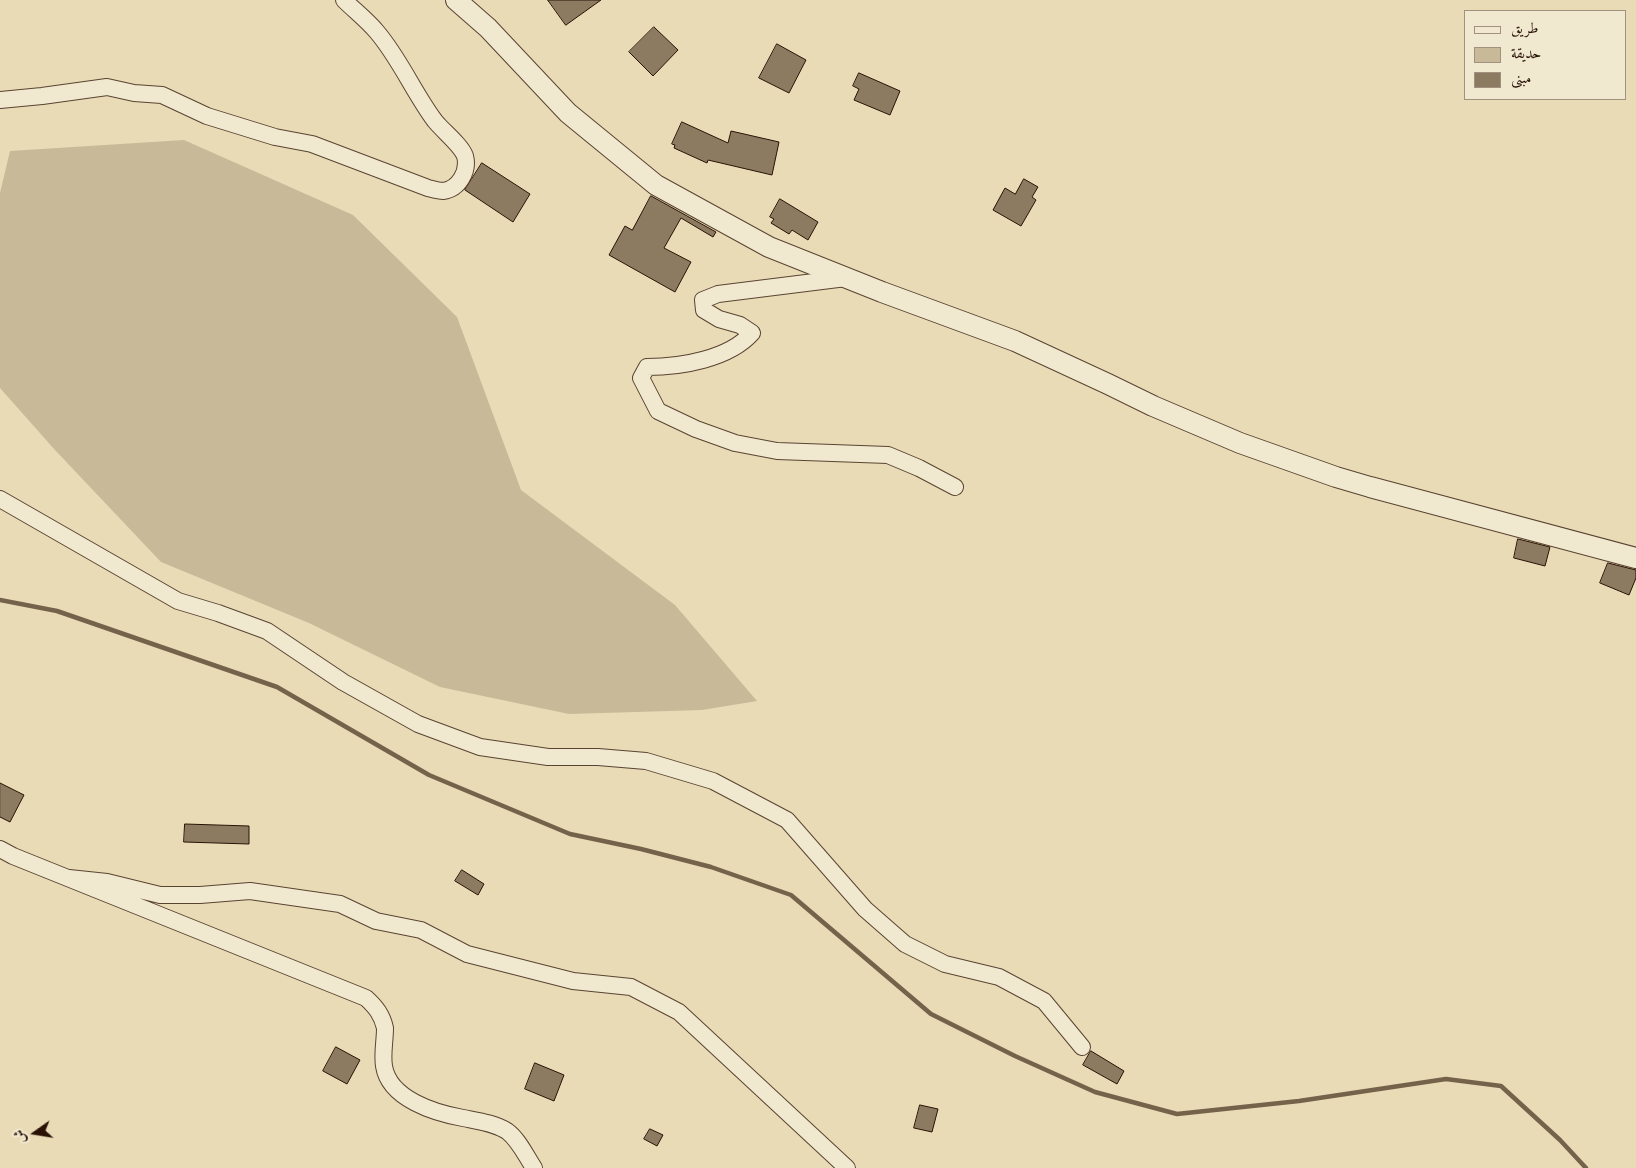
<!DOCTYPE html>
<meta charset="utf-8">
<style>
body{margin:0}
#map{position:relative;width:1636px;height:1168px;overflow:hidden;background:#e9dbb6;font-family:"IM FELL English",Amiri,serif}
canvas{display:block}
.legend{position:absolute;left:1464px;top:10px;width:162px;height:90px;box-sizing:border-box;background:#f1e8d0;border:1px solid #a1927f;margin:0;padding:6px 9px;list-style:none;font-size:15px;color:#291205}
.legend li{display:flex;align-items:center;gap:10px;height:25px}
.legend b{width:25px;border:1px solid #a1927f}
.north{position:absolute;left:10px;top:1108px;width:50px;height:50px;-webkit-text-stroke:4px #f1e8d0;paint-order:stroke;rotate:257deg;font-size:14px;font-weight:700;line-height:20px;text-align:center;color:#291205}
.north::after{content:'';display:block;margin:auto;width:18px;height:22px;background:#291205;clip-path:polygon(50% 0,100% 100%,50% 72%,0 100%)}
</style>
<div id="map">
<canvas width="1636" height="1168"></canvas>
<ul class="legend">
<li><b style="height:6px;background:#f1e8d0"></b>طريق</li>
<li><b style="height:14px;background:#c8b998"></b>حديقة</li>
<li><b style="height:14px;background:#8d7b61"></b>مبنى</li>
</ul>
<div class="north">ش</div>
</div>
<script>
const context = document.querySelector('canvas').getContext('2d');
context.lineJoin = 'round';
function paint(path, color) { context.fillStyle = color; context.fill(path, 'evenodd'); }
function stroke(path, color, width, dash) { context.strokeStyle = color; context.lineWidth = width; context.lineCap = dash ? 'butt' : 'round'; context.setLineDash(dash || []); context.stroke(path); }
const green = new Path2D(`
 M184,140L353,215L457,317L521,490L675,605L757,701L702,710L569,714L440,687L309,623L161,562L55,450L0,388V193L10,151Z`);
const stream = new Path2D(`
 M0,600L57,611L277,687L429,775L570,834L641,849L711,867L791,895L931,1014L1015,1056L1095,1092L1177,1114L1299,1101L1446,1079L1501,1086L1560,1140L1586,1168`);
const building = new Path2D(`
 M548,0H601L566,25Z
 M654,27L678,50L653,76L629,52Z
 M777,44L806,60L789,93L759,78Z
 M859,73L900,91L890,115L854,100L859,89L853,86Z
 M682,122L728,143L731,131L779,142L772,175L708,160L707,163L674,148L675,145L672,144Z
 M482,163L530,194L513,222L465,190Z
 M1024,179L1038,187L1032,197L1036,200L1021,226L993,210L1005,188L1015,194Z
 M651,196L716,232L713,237L681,218L664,248L691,262L675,292L609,255L625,226L632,230Z
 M780,199L818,222L808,240L792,230L789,234L771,223L774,219L770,217Z
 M1518,539L1550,547L1545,566L1514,558Z
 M1608,563L1636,570V578L1629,595L1600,583Z
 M0,783L24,795L10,822L0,817Z
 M185,824L249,826V844L184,842Z
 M462,870L484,884L478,895L455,881Z
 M336,1047L360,1060L347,1084L323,1071Z
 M1091,1051L1124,1071L1117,1084L1083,1065Z
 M535,1063L564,1075L554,1101L525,1089Z
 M920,1105L938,1109L932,1132L914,1128Z
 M650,1129L663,1135L657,1146L644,1139Z`);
const minor = new Path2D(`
 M0,100L42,96L107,87L134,93L162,95L207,116L275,137L312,144L428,188C432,189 439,191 443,191C459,189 469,171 465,156C461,145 443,131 435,121C414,93 400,59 377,32C367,20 354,10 344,0
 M846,278L718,294L703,300L704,310L719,319L740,325L752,333C729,359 681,367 647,367L641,378L658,411L696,429L735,443L777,451L888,455L919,468L955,487
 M0,499L178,601L218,613L267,631L343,682L418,724L480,747L548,757H598L646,761L713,781L787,820L865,909L905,944L945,964L999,977L1044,1001L1082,1047
 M0,849L13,856L366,998C376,1007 382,1015 385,1028C385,1041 382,1054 384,1066C389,1099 435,1113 463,1118C478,1121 494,1123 507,1131C519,1140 526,1156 534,1168
 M69,878L107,882L160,895H200L250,891L340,904L376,921L421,930L467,954L573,981L631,987L679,1012L847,1168`);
const tertiary = new Path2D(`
 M456,0L488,28L568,113L656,185L769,247L882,292L1015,341L1108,384L1153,406L1240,443L1336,477L1370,487L1636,558`);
paint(green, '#c8b998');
stroke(stream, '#75624b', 4.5);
paint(building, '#8d7b61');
stroke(building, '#291205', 1);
stroke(minor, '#594431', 18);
stroke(tertiary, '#594431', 22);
stroke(minor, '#f1e8d0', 16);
stroke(tertiary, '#f1e8d0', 20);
</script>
